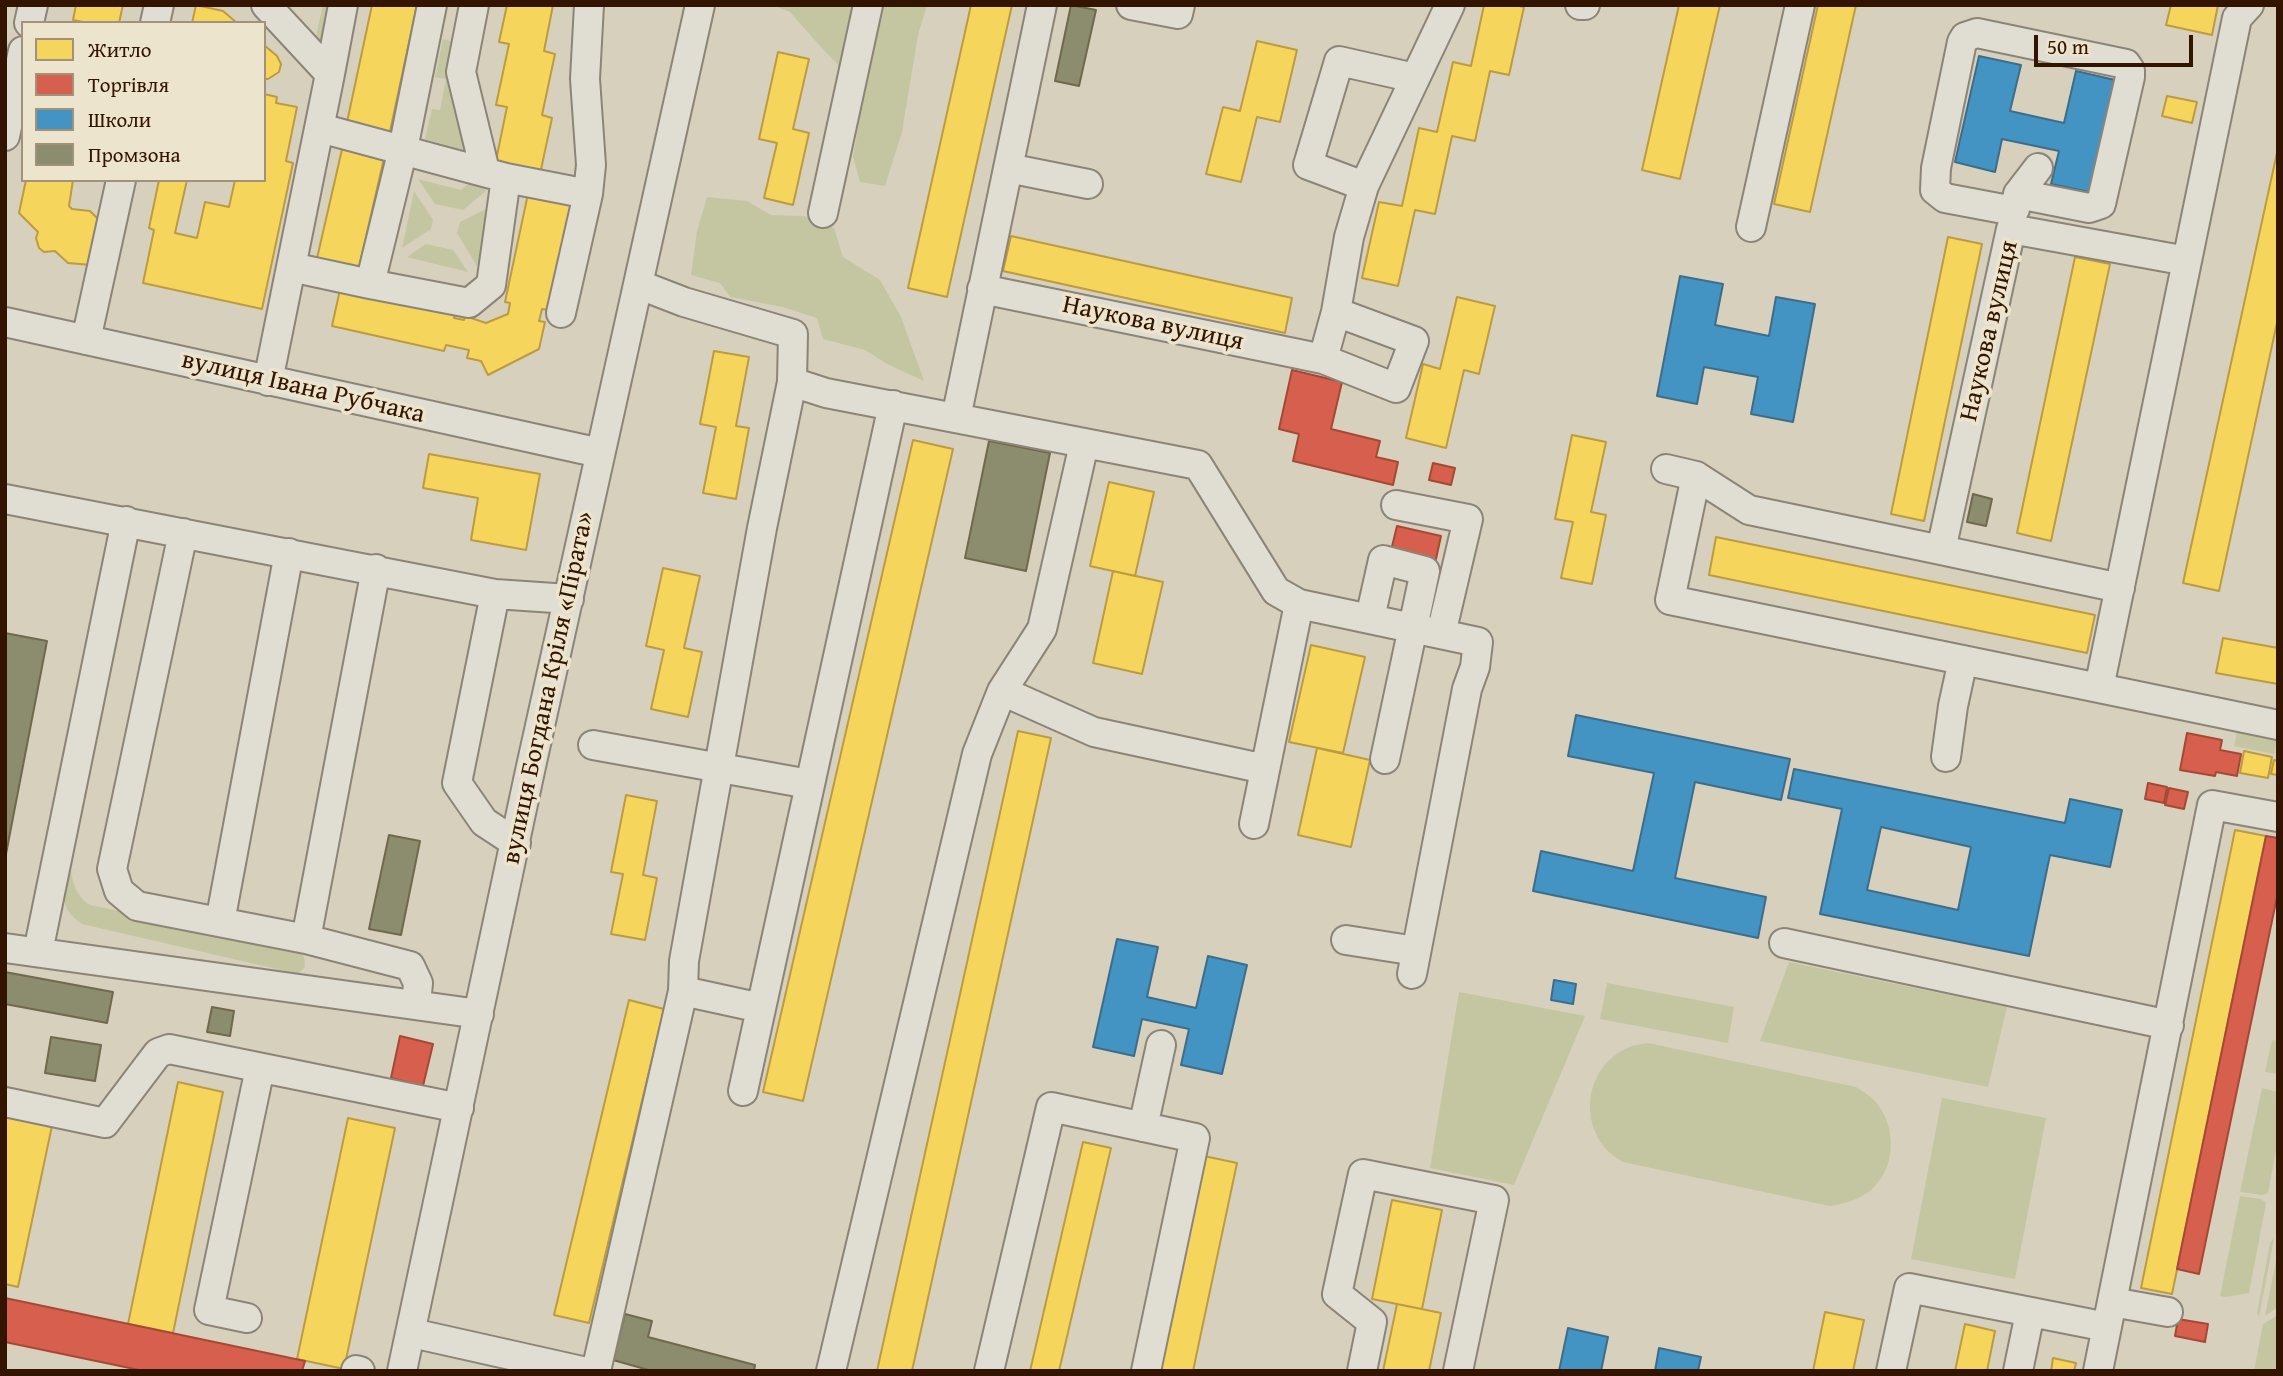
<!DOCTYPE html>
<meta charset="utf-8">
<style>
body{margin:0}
#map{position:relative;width:2283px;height:1376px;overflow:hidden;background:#d7d0bd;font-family:"Gentium Book Plus",serif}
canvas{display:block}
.frame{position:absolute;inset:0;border:7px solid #331401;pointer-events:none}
.legend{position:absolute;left:21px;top:21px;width:245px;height:161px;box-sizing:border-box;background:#ece4cd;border:2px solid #a2917b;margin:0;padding:9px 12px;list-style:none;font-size:21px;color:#331401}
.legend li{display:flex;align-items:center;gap:14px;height:35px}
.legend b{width:35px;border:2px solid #a2917b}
.scale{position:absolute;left:2034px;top:35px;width:159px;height:32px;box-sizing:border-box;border:4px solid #331401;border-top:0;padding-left:9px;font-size:21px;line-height:24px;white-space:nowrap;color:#331401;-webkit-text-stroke:5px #ece4cd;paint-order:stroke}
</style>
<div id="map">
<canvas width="2283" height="1376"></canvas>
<div class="frame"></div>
<ul class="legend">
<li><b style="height:19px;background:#f6d55c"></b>Житло</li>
<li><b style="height:19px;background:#d6604d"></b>Торгівля</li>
<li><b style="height:19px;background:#4393c3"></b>Школи</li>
<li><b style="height:19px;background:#8c8c6e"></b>Промзона</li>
</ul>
<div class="scale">50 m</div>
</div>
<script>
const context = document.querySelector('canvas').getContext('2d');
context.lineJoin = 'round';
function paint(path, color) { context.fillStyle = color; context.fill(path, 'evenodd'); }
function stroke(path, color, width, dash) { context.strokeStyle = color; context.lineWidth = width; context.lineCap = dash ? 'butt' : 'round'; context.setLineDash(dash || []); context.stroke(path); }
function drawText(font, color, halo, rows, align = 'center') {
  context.font = font + ' "Gentium Book Plus",serif'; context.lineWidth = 7; context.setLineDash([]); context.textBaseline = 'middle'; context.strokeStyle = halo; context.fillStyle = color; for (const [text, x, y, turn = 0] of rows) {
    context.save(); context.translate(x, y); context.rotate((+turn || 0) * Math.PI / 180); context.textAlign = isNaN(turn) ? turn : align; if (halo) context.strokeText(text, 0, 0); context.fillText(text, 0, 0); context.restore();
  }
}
const green = new Path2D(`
 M323,5H339L328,59L312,55Z
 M772,5H927L918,35L902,132L885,186L860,182L853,157L864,92L820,46L790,12Z
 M454,35L471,152L425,139L432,109L440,110L446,79L435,77L443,39L453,42Z
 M418,179L461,190L471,181L481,183L486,191L463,210L435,204Z
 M414,191L433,220L431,229L402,248Z
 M707,197L747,201L771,215L804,216L834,228L843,257L880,280L901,317L924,381L887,364L865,350L823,339L817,318L783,307L730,297L720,283L691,275L697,231Z
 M490,207L478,268L457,233L460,222Z
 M426,244L453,250L468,272L407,257Z
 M2238,727L2278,734L2274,754L2234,746Z
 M70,863C72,880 75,896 90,905L289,947C302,951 305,953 305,967L298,974L82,924C56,907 64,889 70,863Z
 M1789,962L2007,1007L1988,1087L1760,1041Z
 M1607,983L1734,1007L1728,1043L1600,1019Z
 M1459,992L1585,1016L1514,1185L1430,1168Z
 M2272,1040L2278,1041V1074L2265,1072Z
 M1648,1043L1856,1087C1862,1091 1869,1095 1874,1100C1898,1126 1897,1172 1867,1193C1855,1201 1844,1204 1830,1206L1623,1162C1617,1158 1610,1154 1606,1149C1578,1117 1588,1066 1627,1048C1634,1045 1642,1044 1648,1043Z
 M2262,1088L2278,1092V1139L2268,1193L2262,1195L2240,1192Z
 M1942,1098L2046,1118L2015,1279L1911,1259Z
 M2240,1196L2261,1199L2266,1203L2249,1293L2226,1297L2220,1296Z
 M2274,1238L2259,1317L2257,1313L2270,1243Z
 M2278,1251V1307L2265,1316Z
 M2278,1315V1371H2254L2263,1324Z`);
const homes = new Path2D(`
 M76,5H123L119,23H88L73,20Z
 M196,5L223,11L237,23H192Z
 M372,5H417L389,136L346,127Z
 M507,5H553L544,51L555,54L542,115L552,118L539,179L494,170L507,107L496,105L509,44L499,42Z
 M971,5H1012L947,297L908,288Z
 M1484,5H1514L1524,7L1509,75L1490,71L1475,141L1452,136L1435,214L1415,210L1398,286L1362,278L1379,202L1402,206L1419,128L1437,132L1453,62L1471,66Z
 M1679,5H1720L1680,179L1642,170Z
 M1818,5H1856L1810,212L1774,204Z
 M2171,5H2218L2212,35L2166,25Z
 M1257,41L1297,50L1280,122L1257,117L1241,182L1206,174L1223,107L1240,111Z
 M264,45L277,56L281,64L279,72L268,79H264Z
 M778,52L809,59L793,129L809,133L793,205L764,198L777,143L759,139Z
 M264,94L277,97L276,103L297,107L286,161L293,163L262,309L143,283L154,230L149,228L159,180H187L175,233L197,238L205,202L229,207L235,180H264Z
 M2167,96L2197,102L2192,123L2162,116Z
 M343,145L385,154L357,276L315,267Z
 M2278,148V318L2219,591L2183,583Z
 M26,180H73L69,206L72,209L90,211L99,220L91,265L68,263L55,251L44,252L39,248L36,238L38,232L19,213Z
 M529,189L573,199L549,310L542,309L539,321L545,322L539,349L488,375L481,361L467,358L469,350L446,345L444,351L332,326L341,285L456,311L454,318L464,320L465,316L486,323L508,314L510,303L505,302Z
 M1011,236L1292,298L1285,333L1003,271Z
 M1948,237L1982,244L1924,521L1891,514Z
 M2075,257L2110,264L2051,541L2017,533Z
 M1457,297L1495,306L1479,374L1464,370L1446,448L1406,438L1423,364L1440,369Z
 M714,351L749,357L736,426L749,428L736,499L703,493L716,427L700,424Z
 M1572,435L1606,442L1591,512L1606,515L1592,584L1561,578L1573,522L1555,519Z
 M913,440L953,449L803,1101L763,1092Z
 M429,454L540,474L526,550L471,540L478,498L423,488Z
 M1109,482L1154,492L1135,576L1090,566Z
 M1716,537L2095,615L2087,653L1709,575Z
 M663,568L700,576L684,648L702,652L688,717L651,709L664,650L646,646Z
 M1113,571L1163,582L1142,674L1093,663Z
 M2223,638L2278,648V684L2216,673Z
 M1311,645L1365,657L1343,753L1289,742Z
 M1018,731L1051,738L912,1371H877Z
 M1317,748L1370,760L1351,847L1298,835Z
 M2244,751L2272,757L2268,778L2240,773Z
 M2274,760L2278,761V775L2271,774Z
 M626,795L657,801L643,875L657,878L645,940L611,934L623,874L611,872Z
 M2235,830L2266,836L2172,1294L2141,1288Z
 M629,1000L664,1009L589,1323L554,1315Z
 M178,1082L223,1092L173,1333L128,1324Z
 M5,1111L53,1121L18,1287L5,1284Z
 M348,1118L395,1128L344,1369L297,1359Z
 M1083,1142L1111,1148L1059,1371H1030Z
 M1204,1156L1237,1163L1193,1371H1158Z
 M1392,1200L1442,1210L1422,1309L1372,1299Z
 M1397,1304L1441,1313L1429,1371H1383Z
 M1825,1312L1864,1320L1853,1371H1813Z
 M1965,1324L1995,1331L1987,1371H1955Z
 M2053,1358L2076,1363L2074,1371H2051Z`);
const shops = new Path2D(`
 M1292,370L1342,382L1331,429L1380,441L1376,457L1398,462L1393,485L1293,461L1299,434L1279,429Z
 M1433,463L1455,468L1451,485L1429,480Z
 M1397,526L1441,536L1434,568L1389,559Z
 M2187,733L2222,740L2220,750L2241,754L2237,776L2216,772L2215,776L2180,770Z
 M2148,783L2167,787L2164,803L2145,799Z
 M2169,788L2188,792L2184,809L2165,805Z
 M2266,836L2278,838V892L2199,1274L2177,1269Z
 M400,1036L433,1044L423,1086L391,1078Z
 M5,1298L305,1361L302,1371H144L5,1342Z
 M2178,1319L2208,1324L2205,1342L2175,1336Z`);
const schools = new Path2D(`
 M1979,56L2021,65L2010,111L2064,123L2076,71L2115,80L2089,192L2051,184L2059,151L2002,139L1995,172L1955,162Z
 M1680,276L1723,284L1715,325L1769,336L1776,297L1815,304L1793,422L1751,414L1758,377L1704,367L1697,404L1657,396Z
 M1576,715L1790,759L1781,800L1695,782L1675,878L1766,897L1758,938L1533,891L1541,851L1633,871L1654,773L1568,756Z
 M1794,769L2065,823L2070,799L2122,810L2110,867L2050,855L2029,956L1820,914L1842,809L1788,798ZM1881,827L1971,847L1958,910L1867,890Z
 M1117,939L1158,947L1147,997L1196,1008L1208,956L1247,965L1222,1074L1181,1065L1189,1029L1142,1019L1134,1056L1093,1047Z
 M1554,980L1576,984L1573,1004L1551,1000Z
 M1568,1328L1608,1337L1601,1371H1559Z
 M1659,1348L1701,1357L1698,1371H1655Z`);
const industry = new Path2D(`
 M1071,5L1096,10L1079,86L1055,81Z
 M989,441L1050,453L1026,571L965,558Z
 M1973,494L1992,499L1986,526L1967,522Z
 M5,633L47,641L6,854H5Z
 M389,835L420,841L401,935L369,929Z
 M5,972L113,992L107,1023L5,1004Z
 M212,1007L234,1011L230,1036L207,1032Z
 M51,1037L101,1045L95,1081L45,1073Z
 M625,1314L652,1321L648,1337L755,1365L754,1371H652L613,1360Z`);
const minor = new Path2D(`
 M266,5L330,74L268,381
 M474,5L461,72L485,171
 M1131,5L1178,14L1180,5
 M1580,5H1585
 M29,23L33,5
 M155,23L159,5
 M330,74L343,5
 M320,128L506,178L588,194L561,313
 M5,136L23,51
 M1008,168L1088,184
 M1364,186L1308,165L1339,61L1415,78
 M588,194L591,165L585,79L589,5
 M2015,209L2018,194L2038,168
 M2014,211L1945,198L1935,190L1936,168L1962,42L1965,37L1977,33L2126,64L2130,70V77L2101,204L2089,208L2018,194
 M823,213L868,5
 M1751,227L1800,5
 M2187,261L2099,688L2278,725
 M291,267L370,284L403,149L432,5
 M370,284L469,303L491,285L506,178
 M640,285L684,302L793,334L792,382L826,393L1198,465L1276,591L1299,604L1478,642L1475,667L1467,689L1412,974
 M982,289L1323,359L1396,388L1414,341L1336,312
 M5,322L600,453
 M86,340L121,180
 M1323,359L1336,312L1349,237L1364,186L1450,5
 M956,418L1042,5
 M1666,469L1696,476L1749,510L1941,550L2011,229L2187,261L2237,18L2249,5
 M1696,476L1670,600L2099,688
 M5,499L495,594L569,599
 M1396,505L1468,519L1441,634
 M183,533L112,869L119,891L137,906L306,939L410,966L418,983L416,1005
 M1941,550L2120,588
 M495,594L457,783L484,822L516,843
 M1370,618L1383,560L1425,571L1385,759
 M1002,691L1094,732L1265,769
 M593,745L809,784
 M1946,757L1953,706L1963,660
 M1254,824L1299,604
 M220,922L289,553
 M306,939L376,569
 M1346,940L1416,951
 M1784,943L2169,1025
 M5,948L479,1014
 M38,952L126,521
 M683,991L761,1008
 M743,1091L893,405
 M5,1102L105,1123L158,1053L169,1049L459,1108
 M1143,1127L1161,1045
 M2112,1302L2168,1312
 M247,1318L209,1310L260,1068
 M412,1333L582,1371
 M356,1370L360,1371
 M402,1371L530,771L700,5
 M596,1371L683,991L684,961L762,528L792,382
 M831,1371L977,754L1002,691L1042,629L1084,444
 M989,1371L1051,1107L1195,1138L1146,1371
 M1362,1371L1372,1322L1337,1294L1363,1174L1494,1200L1458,1371
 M1891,1371L1909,1288L2107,1327
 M2018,1371L2030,1313
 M2098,1371L2212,805L2278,817`);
const streetNames = [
 ["Наукова вулиця",1153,324,12],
 ["Наукова вулиця",1990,331,-77],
 ["вулиця Івана Рубчака",303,388,13],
 ["вулиця Богдана Кріля «Пірата»",549,688,-78]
];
paint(green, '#c4c6a2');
paint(homes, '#f6d55c');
stroke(homes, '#bc9b41', 2);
paint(shops, '#d6604d');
stroke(shops, '#a54936', 2);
paint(schools, '#4393c3');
stroke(schools, '#3e6d89', 2);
paint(industry, '#8c8c6e');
stroke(industry, '#71684d', 2);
stroke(minor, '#8c8477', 32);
stroke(minor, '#e0ddd3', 28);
drawText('26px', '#331401', '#ece4cd', streetNames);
</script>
